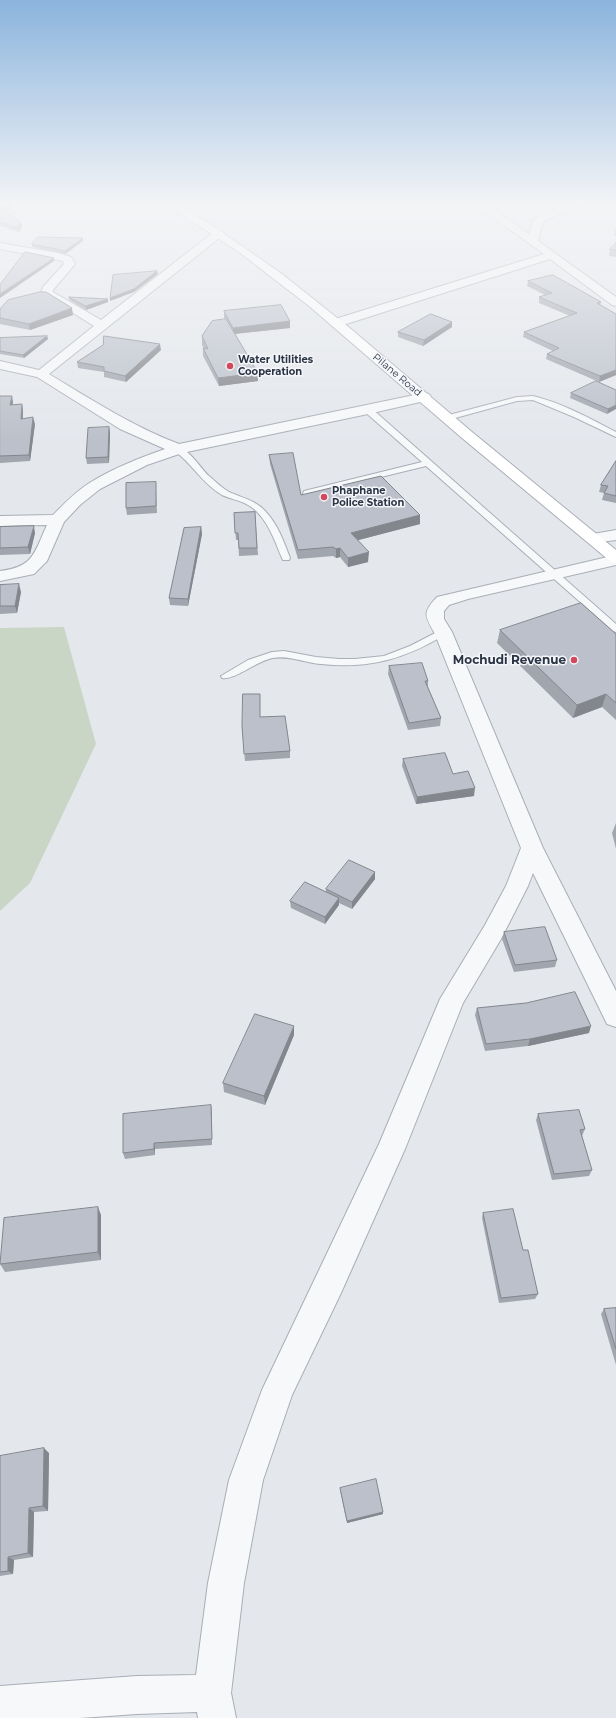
<!DOCTYPE html>
<style>
body{margin:0}
canvas{display:block;background:#e4e7ec}
</style>
<canvas width="616" height="1718"></canvas>
<script>
const context = document.querySelector('canvas').getContext('2d');
context.lineJoin = 'round';
function paint(path, color) { context.fillStyle = color; context.fill(path, 'evenodd'); }
function stroke(path, color, width, dash) { context.strokeStyle = color; context.lineWidth = width; context.lineCap = dash ? 'butt' : 'round'; context.setLineDash(dash || []); context.stroke(path); }
function drawText(font, color, halo, rows, align = 'center') {
  context.font = font + ' Montserrat,sans-serif'; context.lineWidth = 3; context.setLineDash([]); context.textBaseline = 'middle'; context.strokeStyle = halo; context.fillStyle = color; for (const [text, x, y, turn = 0] of rows) {
    context.save(); context.translate(x, y); context.rotate((+turn || 0) * Math.PI / 180); context.textAlign = isNaN(turn) ? turn : align; if (halo) context.strokeText(text, 0, 0); context.fillText(text, 0, 0); context.restore();
  }
}
const green = new Path2D(`
 M64,627L96,744L30,883L0,911V628Z`);
const lane = new Path2D(`
 M533,396C562,403 589,418 616,432V437L574,417L533,400L517,401L448,420L444,418L445,416L517,397Z
 M365,408H371L616,624V632L613,631L426,466L307,495H304L303,493L304,491L422,462L365,412Z
 M175,447C187,445 201,469 209,476C215,481 222,488 229,492C242,498 256,500 266,512C278,525 284,542 290,558L289,560H283L282,558C274,539 266,515 248,505C240,500 230,499 222,495C203,484 192,464 175,451Z
 M443,629L448,632L446,634C405,659 370,669 321,664C305,663 289,655 273,658C258,660 234,681 222,678L221,676L248,660L272,652L284,651L316,657L339,659H355L384,656L410,646Z`);
const street = new Path2D(`
 M473,203H484L529,234L533,221L542,214L573,203H586L584,205L550,218L543,222L538,241L616,297V306L612,305L550,259L340,326H332L330,323L332,320L544,254Z
 M219,230L224,233L223,235L49,374C92,400 132,426 179,444L424,393L429,394L431,397L429,400L368,414L182,453L147,465L100,489L80,505L64,522L47,561L34,574L0,581V571C34,567 34,553 47,525L0,526V516L53,515C64,504 76,491 91,482C114,468 139,458 165,449L120,429L37,377L0,369V361L39,370L94,326L41,293L43,287L64,264L63,261L0,249V243L58,253L71,257L75,264L53,290V292L101,320L215,231Z
 M616,530V540L593,543L587,541L585,538L587,535Z
 M616,555V565L468,599L449,605L444,611V619L452,632L543,848L616,991V1027L607,1024L533,873L528,886L501,939L463,1003L405,1149L341,1293L292,1395L263,1480L244,1583L231,1693L236,1718H198L197,1712L137,1714L80,1718H0V1686L137,1676L196,1675L208,1583L229,1480L262,1390L379,1144L440,999L485,925L506,886L521,848L434,632C424,615 423,612 437,597Z`);
const secondary = new Path2D(`
 M164,203H175L210,224L282,274L351,329L472,432L616,550V563L610,561L462,438L309,306L239,252Z`);
const wall = new Path2D(`
 M0,203L5,212L22,226L19,232L0,226Z
 M616,228V236L614,235Z
 M83,238V241L65,254L32,247V244Z
 M616,243V257L609,256L610,249Z
 M528,281L601,302L600,305L616,314V375L599,382L546,359L547,354L553,351L523,337L524,332L570,316L539,303V297L545,295L527,286Z
 M69,297L108,302L86,310L69,300Z
 M0,309L73,315L30,330L0,324Z
 M224,311L290,321V328L235,334L258,381L219,386L203,356V348L204,349L202,345V336L225,320L224,318Z
 M452,322V327L423,346L398,337V332Z
 M47,336L48,339L24,358L0,354V338Z
 M161,350L126,382L104,377V372L78,368L77,362Z
 M616,390L607,414L570,398L571,393Z
 M0,396L13,402V405L22,404L23,411V419L35,424L30,461L0,463Z
 M109,427L110,433L109,463L87,464L86,458Z
 M269,455L301,495L420,524L358,540L368,562L348,567L340,557L336,558L333,556L298,559L270,464Z
 M616,461V503L602,500L604,493L599,492L601,485Z
 M156,482V489L157,513L127,515L126,508Z
 M255,512L258,555L239,556L238,540H236L234,513Z
 M0,527L35,533L30,554L0,555Z
 M201,527L202,534L188,606L170,605L169,598Z
 M0,585L21,592L17,613L0,614Z
 M500,630L616,634V720L602,707L573,718L497,643Z
 M389,666L428,681V687L441,718L440,726L408,730L388,674Z
 M260,701V717L290,751V758L245,761L242,726Z
 M403,759L453,774L474,796L416,804L402,766Z
 M616,823V849L612,833Z
 M375,872V879L352,909L339,903V905L325,924L291,908L290,901L326,892V889Z
 M504,932L557,960L555,967L514,972L502,939Z
 M477,1008L589,1033L528,1046L485,1051L475,1015Z
 M294,1026V1035L265,1105L224,1092L223,1083Z
 M212,1112V1145L155,1149V1155L125,1159L123,1153Z
 M538,1114L585,1129L582,1136L592,1170L589,1176L552,1180L536,1120Z
 M483,1213L523,1250L538,1294L535,1299L499,1303L482,1218Z
 M101,1215V1260L5,1272L0,1264Z
 M616,1308V1365L601,1314L604,1309Z
 M49,1453L48,1511L34,1512L33,1557L14,1560L13,1574L0,1576V1456Z
 M340,1488L383,1514L347,1523L340,1490Z`);
const shadedWall = new Path2D(`
 M13,203H20L3,214L2,210Z
 M21,222L22,226L19,232L18,228Z
 M83,238V241L65,254V251Z
 M54,258V261L0,298V294Z
 M157,271L158,274L134,292L110,301V298Z
 M108,299V302L86,310V306Z
 M72,308L73,315L30,330L29,324Z
 M290,321V328L233,334V328Z
 M452,322V327L423,346L424,340Z
 M47,336L48,339L24,358L23,355Z
 M160,344L161,350L126,382L125,376Z
 M616,370V375L599,382L600,376Z
 M258,373V381L219,386L218,378Z
 M12,396L13,402L11,412L10,405Z
 M22,404L23,411V426L21,419Z
 M616,405V409L607,414L608,409Z
 M33,417L35,424L30,461L29,455Z
 M109,427L110,433L109,463L108,457Z
 M420,515V524L351,542V533Z
 M34,526L35,533L30,554L28,547Z
 M201,527L202,534L188,606V599Z
 M340,548V557L336,558V549Z
 M369,552L368,562L348,567V558Z
 M19,584L21,592L17,613L15,606Z
 M606,694L602,707L573,718L577,705Z
 M475,788L474,796L416,804L417,797Z
 M375,872V879L352,909V902Z
 M339,898V905L325,924V917Z
 M294,1026V1035L265,1105L264,1096Z
 M591,1026L589,1033L528,1046L530,1039Z
 M211,1105L212,1112V1145V1139Z
 M154,1143L155,1149V1155L154,1149Z
 M98,1207L101,1215V1260L98,1252Z
 M44,1448L49,1453L48,1511L43,1506Z
 M29,1508L34,1512L33,1557L28,1553Z
 M383,1512V1514L347,1523V1521Z
 M8,1557L14,1560L13,1574L8,1571Z`);
const building = new Path2D(`
 M0,203H13L2,210L21,222L18,228L0,222Z
 M38,237L83,238L65,251L32,244Z
 M616,243V250L610,249Z
 M25,252L54,258L0,294V285Z
 M157,271L134,289L110,298L113,275Z
 M553,275L601,302L597,303L616,314V370L600,376L547,354L559,348L524,332L577,313L539,297L552,293L528,281Z
 M40,292H46L72,308L29,324L0,318V309L8,300Z
 M69,297L108,299L86,306Z
 M281,305L290,321L233,328L224,311Z
 M431,314L452,322L424,340L398,332Z
 M226,319L258,373L218,378L203,348L208,349L202,336L212,321Z
 M47,336L23,355L0,351V338Z
 M104,336L160,344L125,376L104,371V367L77,362L103,345Z
 M596,381L616,390V405L608,409L571,393Z
 M0,396H12L10,405L22,404L21,419L33,417L29,455L0,456Z
 M109,427L108,457L86,458L88,428Z
 M293,453L301,495L381,476L420,515L351,533L369,552L348,558L340,548L336,549L333,547L298,550L269,455Z
 M616,461V496L604,493L608,486L601,485Z
 M156,482V506L126,508V483Z
 M255,512L257,548H239L238,533H235L234,513Z
 M34,526L28,547L0,548V527Z
 M201,527L188,599L169,598L184,528Z
 M19,584L15,606H0V585Z
 M581,603L616,634V703L606,694L577,705L500,630Z
 M422,663L428,681H425L441,718L409,723L389,666Z
 M243,694H260V717L285,716L290,751L244,754L242,726Z
 M445,753L453,774L468,771L475,788L417,797L403,759Z
 M349,860L375,872L352,902L326,889Z
 M305,882L339,898L325,917L290,901Z
 M545,927L557,960L515,965L504,932Z
 M575,992L591,1026L530,1039L486,1044L477,1008L526,1003Z
 M255,1014L294,1026L264,1096L223,1083Z
 M211,1105L212,1139L154,1143V1149L123,1153V1114Z
 M579,1110L585,1129L580,1130L592,1170L554,1174L538,1114Z
 M98,1207V1252L0,1264L4,1218Z
 M513,1209L523,1250H528L538,1294L501,1298L483,1213Z
 M616,1308V1349L604,1309Z
 M44,1448L43,1506L29,1508L28,1553L8,1557V1571L0,1572V1456Z
 M376,1479L383,1512L347,1521L340,1488Z`);
const markers = [
 [230,366,4,"#d1495b"],
 [324,497,4,"#d1495b"],
 [574,660,4,"#d1495b"]
];
const farPoinames = [
 ["Water Utilities",238,360],
 ["Cooperation",238,372],
 ["Phaphane",332,491],
 ["Police Station",332,503]
];
const farStreetnames = [
 ["Pilane Road",397,375,40]
];
const poiNames = [
 ["Mochudi Revenue",566,660]
];
paint(green, '#c9d6c5');
stroke(lane, '#a9aeb7', 2);
stroke(street, '#a9aeb7', 2);
stroke(secondary, '#a9aeb7', 2);
paint(lane, '#f7f8fa');
paint(street, '#f7f8fa');
paint(secondary, '#fff');
paint(wall, '#a1a5ae');
paint(shadedWall, '#83868d');
paint(building, '#bbc0ca');
stroke(building, '#83868d', 1);
const sky = context.createLinearGradient(0, 0, 0, 443);
sky.addColorStop(0, '#8bb4dd');
sky.addColorStop(0.46, '#f3f4f6');
sky.addColorStop(1, '#f3f4f600');
context.fillStyle = sky;
context.fillRect(0, 0, 616, 443);
for (const [x, y, r, color] of markers) { const dot = new Path2D(); dot.arc(x, y, r, 0, 2 * Math.PI); context.fillStyle = color; context.fill(dot); stroke(dot, '#f4f6f9', 1.5); }
drawText('bold 10px', '#2b3445', '#f4f6f9', farPoinames, 'left');
drawText('10px', '#2b3445', '#f4f6f9', farStreetnames);
drawText('bold 12px', '#2b3445', '#f4f6f9', poiNames, 'right');
</script>
